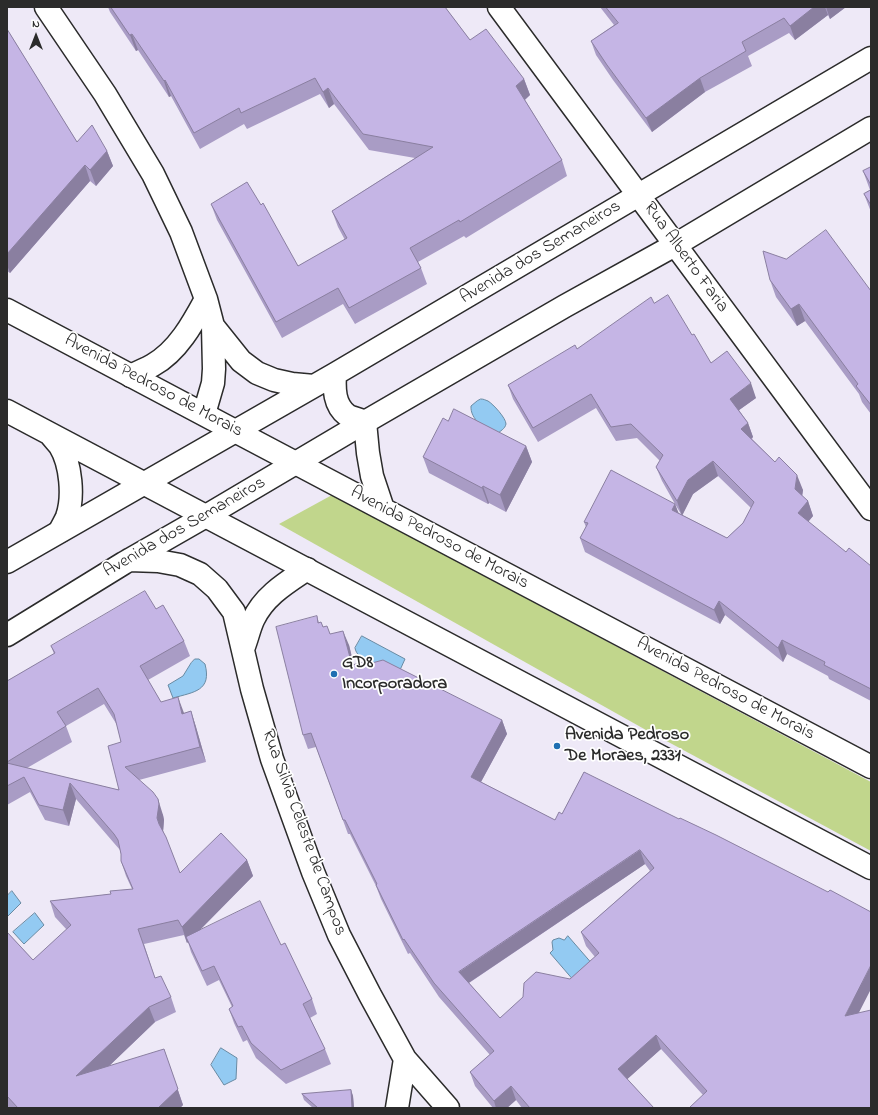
<!DOCTYPE html>
<style>
body{margin:0}
#map{position:relative;width:878px;height:1115px;overflow:hidden;background:#eee9f7;font-family:"Indie Flower",sans-serif}
canvas{display:block}
.frame{position:absolute;inset:0;border:8px solid #2b2b2b;pointer-events:none}
.north{position:absolute;left:16px;top:16px;width:40px;height:40px;-webkit-text-stroke:3px #fff;paint-order:stroke;rotate:0deg;font-size:11px;font-weight:700;line-height:16px;text-align:center;color:#2b2b2b}
.north::after{content:'';display:block;margin:auto;width:14px;height:18px;background:#2b2b2b;clip-path:polygon(50% 0,100% 100%,50% 72%,0 100%)}
</style>
<div id="map">
<canvas width="878" height="1115"></canvas>
<div class="frame"></div>
<div class="north">N</div>
</div>
<script>
const context = document.querySelector('canvas').getContext('2d');
context.lineJoin = 'round';
function paint(path, color) { context.fillStyle = color; context.fill(path, 'evenodd'); }
function stroke(path, color, width, dash) { context.strokeStyle = color; context.lineWidth = width; context.lineCap = dash ? 'butt' : 'round'; context.setLineDash(dash || []); context.stroke(path); }
function drawText(font, color, halo, rows, align = 'center') {
  context.font = font + ' "Indie Flower",sans-serif'; context.lineWidth = 3.5; context.setLineDash([]); context.textBaseline = 'middle'; context.strokeStyle = halo; context.fillStyle = color; for (const [text, x, y, turn = 0] of rows) {
    context.save(); context.translate(x, y); context.rotate((+turn || 0) * Math.PI / 180); context.textAlign = isNaN(turn) ? turn : align; if (halo) context.strokeText(text, 0, 0); context.fillText(text, 0, 0); context.restore();
  }
}
const green = new Path2D(`
 M332,495L871,782V851L646,730L279,524Z`);
const water = new Path2D(`
 M481,399C484,399 485,400 488,401C493,404 506,418 506,424C505,429 500,431 497,434C485,430 470,419 471,406L477,401Z
 M362,636L405,659L400,670L368,661C362,658 356,655 355,648Z
 M195,659H199L205,664C212,691 194,692 173,698L168,685L183,676L191,663Z
 M12,891L21,903L7,917V896Z
 M35,913L44,925L24,944L13,932Z
 M568,936L594,966L575,982L550,953L553,950L552,942L553,940L559,938L564,940Z
 M221,1048L237,1058L236,1079L224,1085L211,1065Z`);
const street = new Path2D(`
 M46,7L105,94L153,174L181,232L206,299L213,326L214,369L213,383L204,414
 M499,7L871,509
 M213,326L241,361L257,373L274,380L292,384L314,386
 M335,374C334,389 334,405 347,415C351,418 359,419 365,422
 M131,376C138,372 146,369 153,365C178,351 193,323 206,299
 M129,560L158,561L180,565L200,574L217,589L234,612L252,689L272,759L313,872L339,935L370,995L405,1059L448,1108
 M7,562L335,374L871,58
 M7,635L124,563L206,516L365,422L565,306L675,245L871,128
 M243,649C247,639 249,629 253,620C264,596 286,583 307,569
 M397,1108L405,1059`);
const highway = new Path2D(`
 M7,310L235,431L871,767
 M7,411L871,868
 M365,422L368,453L372,476L383,509
 M50,434C53,438 57,442 60,446C71,464 74,497 67,517C65,522 62,526 60,531`);
const wall = new Path2D(`
 M108,7H445L470,40L524,79L530,95L525,100L562,160L567,176L466,238L464,236L418,262L421,268L427,284L355,324L343,304L282,338L217,220L211,204L298,266L345,240L338,227L332,211L415,158L369,150L334,104L329,108L320,94L247,129L244,124L200,149L171,96L169,97L138,50L136,51L110,12Z
 M600,7H846L830,19L828,15L795,40L789,33L748,56L752,66L705,92L652,132L613,80L596,55L591,41L614,25Z
 M7,29L77,142L107,151L113,166L96,186L90,181L10,273L7,271Z
 M871,167V212L864,194L870,190L863,171Z
 M770,280L871,291V414L862,402L859,394L805,321L797,326L776,297Z
 M654,303L692,335L711,363L756,398L739,410L748,423L753,437L752,439L803,490L802,496L808,501L813,516L808,522L846,552L871,566V701L829,679L828,676L787,654L783,662L725,615L720,624L585,552L580,538L586,527L584,522L675,504L662,481L656,467L660,461L637,438L616,441L596,408L538,442L513,399L508,385L577,349ZM718,476L751,508L743,523L727,538L682,515L693,494ZM675,504L681,514L678,513Z
 M448,421L526,446L532,462L506,512L489,503L488,504L429,473L423,457Z
 M156,609L184,641L190,656L148,680L161,702L184,713L191,711L196,727L206,762L139,780L163,815L164,820L163,831L180,873L247,860L253,876L200,930L281,945L312,999L317,1014L310,1018L325,1049L331,1064L286,1084L256,1058L247,1040L243,1042L234,1023L229,1009L232,1007L219,980L207,986L191,952L188,942L187,943L184,935L144,944L155,978L171,997L176,1012L155,1022L109,1066L169,1064L183,1105L180,1108H9L7,1105V932L33,960L67,930L55,917L50,901L111,894L132,889L126,876L121,861V854L120,850L76,799L69,826L45,820L30,792L7,805V681L54,654L51,646ZM104,704L117,725L121,742L119,790L27,768L72,742L66,726Z
 M317,616L319,623L321,622L323,627L330,634L349,645L354,665L372,663L502,720L507,734L481,782L555,820L562,814L584,772L871,989L703,1095L661,1049L627,1079L654,1108H522L516,1100L507,1108H493L475,1086L470,1072L490,1055L439,997L410,953L408,954L381,899L376,886L350,834H348L316,747L308,749L303,735ZM645,864L650,871L581,932L586,946L595,957L570,979L500,1018L469,983Z
 M351,1090L353,1096L354,1108H313L304,1100L302,1094Z`);
const shadedWall = new Path2D(`
 M814,7H825L828,15L795,40L790,26Z
 M826,7H846L830,19Z
 M132,34L138,50L136,51L130,35Z
 M700,78L705,92L652,132L646,118Z
 M524,79L530,95L522,102L516,86Z
 M165,80L171,96L169,97L164,81Z
 M328,88L334,104L329,108L323,92Z
 M107,151L113,166L96,186L90,170Z
 M85,165L90,181L10,273L7,265V254Z
 M799,304L805,321L797,326L791,309Z
 M751,383L756,398L735,413L730,399Z
 M748,423L753,437L746,443L741,429Z
 M526,446L532,462L506,512L500,495Z
 M713,461L718,476L693,494L682,516L677,501L688,480Z
 M797,475L803,490L801,504L795,489Z
 M483,486L489,503L488,504L482,488Z
 M808,501L813,516L803,528L798,513Z
 M675,504L681,519L672,510Z
 M719,601L725,615L720,624L714,610Z
 M343,631L349,645L357,679L352,665Z
 M782,640L787,654L783,662L778,648Z
 M178,697L184,713L188,729L182,714Z
 M191,711L196,727L206,762L200,747Z
 M502,720L507,734L476,791L471,777Z
 M70,783L76,799L69,826L63,810Z
 M158,799L163,815L164,820L163,833L157,818Z
 M640,850L645,864L464,986L459,972Z
 M247,860L253,876L188,942L186,937L188,942L187,943L182,927Z
 M871,965V989L850,1030L845,1016Z
 M149,1007L155,1022L82,1092L76,1076Z
 M656,1035L661,1049L623,1083L618,1069Z
 M164,1049L183,1105L180,1108H158Z
 M511,1086L516,1100L507,1108H496L494,1101Z
 M351,1090L353,1096L354,1108H352Z`);
const building = new Path2D(`
 M111,7H445L470,40L486,29L524,79L516,86L562,160L460,222L459,220L410,248L421,268L349,308L338,288L276,322L211,204L247,182L261,205L263,203L298,266L347,238L332,211L433,147L363,134L328,88L323,92L315,78L241,113L239,108L194,133L165,80L164,81L132,34L130,35Z
 M606,7H814L790,26L784,18L742,42L746,51L700,78L646,118L607,65L591,41L618,23Z
 M7,29L77,142L92,125L107,151L90,170L85,165L7,254Z
 M871,167V185L863,171Z
 M871,190V205L864,194Z
 M826,230L871,291V405L856,386L858,384L799,304L791,309L770,280L763,251L786,259Z
 M668,295L692,335L694,334L711,363L727,351L751,383L730,399L748,423L741,429L775,462L779,457L797,475L795,489L808,501L798,513L846,552L849,548L871,566V689L824,665L825,662L782,640L778,648L719,601L714,610L580,538L588,523L584,522L611,470L675,504L672,510L727,538L743,523L754,502L713,461L688,480L677,501L656,467L663,455L631,424L611,427L591,394L533,428L508,385L575,345L577,349L651,297L654,303Z
 M454,409L526,446L500,495L483,486L482,488L423,457L443,418L448,421Z
 M145,591L156,609L163,605L184,641L140,666L161,702L178,697L182,714L191,711L200,747L125,767L153,792L158,799L159,804L157,818L159,824L166,837L180,873L221,833L247,860L182,927L178,920L138,929L155,978L161,976L171,997L149,1007L76,1076L164,1049L178,1089L158,1108H18L7,1096V932L33,960L71,925L50,901L111,894L110,891L133,889L121,861V854L118,840L114,834L70,783L63,810L39,805L24,777L7,786V763L119,790L108,746L121,742L114,714L98,688L57,712L66,726L7,762V681L55,653L51,646Z
 M317,616L318,623L321,622L323,627L327,626L330,634L343,631L352,665L371,660L372,663L383,660L502,720L471,777L555,820L559,812L562,814L584,772L679,819L680,818L716,835L828,892L830,890L871,912V965L845,1016L871,1010V1108H689L707,1091L656,1035L618,1069L654,1108H530L511,1086L494,1101L470,1072L494,1051L434,983L404,939L403,940L376,885L377,884L345,820H343L311,733L303,735L276,627ZM640,850L654,868L581,932L599,953L570,979L536,972L524,983L523,997L500,1018L459,972Z
 M260,901L281,945L285,943L312,999L303,1004L325,1049L281,1070L251,1043L242,1026L238,1027L229,1009L233,1006L214,966L202,971L186,937Z
 M351,1090L352,1108H318L302,1094Z`);
const markers = [
 [334,674,4,"#1f6fb2"],
 [557,746,4,"#1f6fb2"]
];
const streetNames = [
 ["Avenida dos Semaneiros",541,253,-31],
 ["Rua Alberto Faria",685,258,54],
 ["Avenida Pedroso de Morais",153,387,28],
 ["Avenida dos Semaneiros",185,528,-30],
 ["Avenida Pedroso de Morais",439,539,28],
 ["Avenida Pedroso de Morais",725,690,28],
 ["Rua Silvia Celeste de Campos",303,833,70]
];
const poiNames = [
 ["GD8",342,664],
 ["Incorporadora",342,685],
 ["Avenida Pedroso",565,736],
 ["De Moraes, 2331",565,757]
];
paint(green, '#c1d68c');
paint(water, '#93caf2');
stroke(water, '#698aa2', 1);
stroke(street, '#2b2b2b', 25);
stroke(highway, '#2b2b2b', 25);
stroke(street, '#fff', 22);
stroke(highway, '#fff', 22);
paint(wall, '#a99cc5');
paint(shadedWall, '#8a7fa0');
paint(building, '#c5b5e5');
stroke(building, '#8a7fa0', 1);
for (const [x, y, r, color] of markers) { const dot = new Path2D(); dot.arc(x, y, r, 0, 2 * Math.PI); context.fillStyle = color; context.fill(dot); stroke(dot, '#fff', 1.5); }
drawText('18px', '#2b2b2b', '#fff', streetNames);
drawText('bold 18px', '#2b2b2b', '#fff', poiNames, 'left');
</script>
